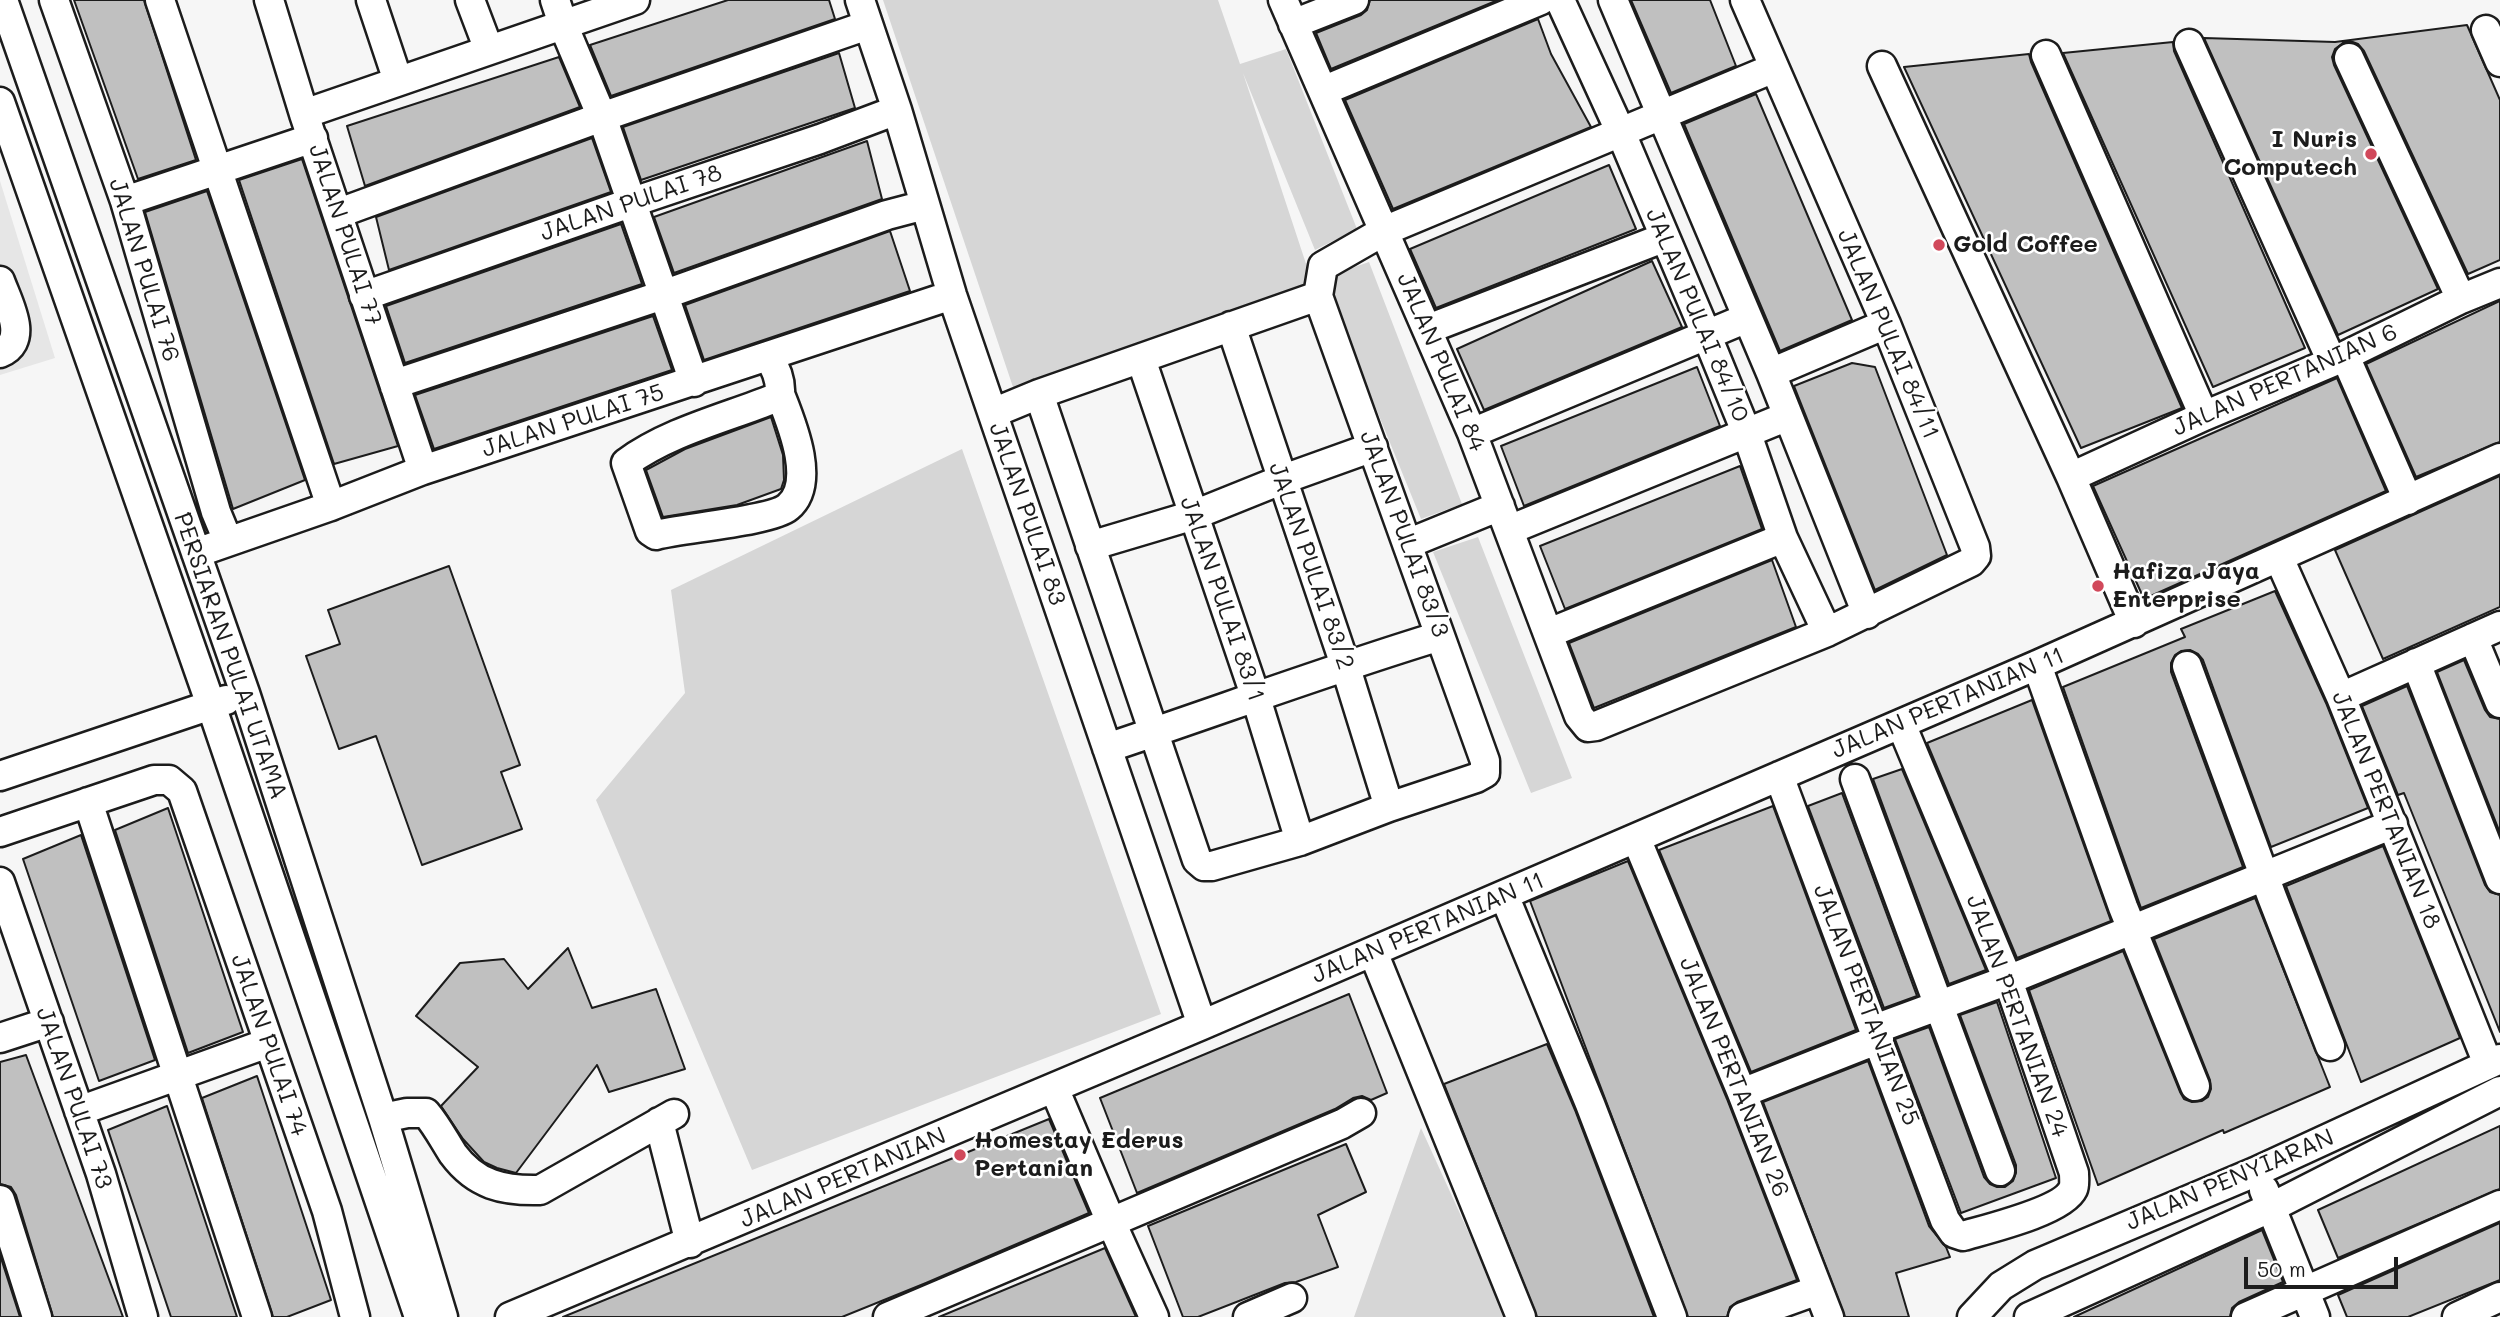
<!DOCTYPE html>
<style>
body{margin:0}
#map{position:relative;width:2500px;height:1317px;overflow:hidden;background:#f6f6f6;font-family:Mali,sans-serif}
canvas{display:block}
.scale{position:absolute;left:2244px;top:1257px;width:154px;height:32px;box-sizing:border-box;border:4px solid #1c1c1c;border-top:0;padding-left:9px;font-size:21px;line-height:24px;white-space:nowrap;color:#1c1c1c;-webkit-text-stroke:5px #fff;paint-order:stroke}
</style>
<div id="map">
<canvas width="2500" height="1317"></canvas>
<div class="scale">50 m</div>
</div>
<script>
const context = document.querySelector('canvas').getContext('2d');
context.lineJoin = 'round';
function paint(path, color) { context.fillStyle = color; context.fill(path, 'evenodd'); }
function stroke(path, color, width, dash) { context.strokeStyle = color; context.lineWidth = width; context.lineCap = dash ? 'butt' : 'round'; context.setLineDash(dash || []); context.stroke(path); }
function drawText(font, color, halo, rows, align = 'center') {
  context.font = font + ' Mali,sans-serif'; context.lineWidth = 5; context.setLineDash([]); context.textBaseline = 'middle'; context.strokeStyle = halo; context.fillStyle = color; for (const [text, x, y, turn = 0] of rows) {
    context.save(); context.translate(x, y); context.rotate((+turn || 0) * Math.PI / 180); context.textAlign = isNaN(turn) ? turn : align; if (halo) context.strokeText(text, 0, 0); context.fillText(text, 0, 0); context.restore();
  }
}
const built = new Path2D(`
 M0,181L55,358L0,375Z`);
const green = new Path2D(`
 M883,0H1218L1240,64L1286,49L1357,229L1315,250L1243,73L1316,294L1016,396Z
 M1369,262L1462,504L1421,519L1323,278Z
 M962,449L1161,1014L752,1170L596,800L685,693L671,590Z
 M1478,537L1572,778L1531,793L1433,552Z
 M1421,1128L1492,1284L1505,1317H1354Z`);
const building = new Path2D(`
 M74,0H144L196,160L138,179Z
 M728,0H829L835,19L611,96L590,45Z
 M1370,0H1498L1331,69L1316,33L1361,15L1367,10Z
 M1631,0H1710L1736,66L1671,93Z
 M1538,19L1551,54L1591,127L1393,209L1345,100Z
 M2467,25L2500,100V260L2468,274L2364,51L2358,44L2350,41L2343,43L2335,49L2332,57L2334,65L2438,289L2338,335L2204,38L2335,42Z
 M2173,42L2174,51L2305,348L2213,387L2063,53Z
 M839,53L855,108L641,180L623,127Z
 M2029,54L2031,62L2182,408L2081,448L1904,67Z
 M559,57L580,107L365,186L347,126Z
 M1756,94L1852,320L1780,351L1684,124Z
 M592,138L611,192L389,270L376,217Z
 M867,141L882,199L674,273L654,217Z
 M302,159L398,446L334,464L239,180Z
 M1609,165L1636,229L1436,308L1410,249Z
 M207,191L305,480L233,509L145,212Z
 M621,224L642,284L405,363L386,306Z
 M890,231L910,291L704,360L685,305Z
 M1652,261L1682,327L1484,410L1457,349Z
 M2500,301V442L2416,477L2366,364Z
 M653,316L672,370L434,449L415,395Z
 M1852,363L1875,367L1947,555L1875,590L1794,386Z
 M1697,367L1720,426L1524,506L1501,446Z
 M2337,378L2386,491L2144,599L2093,486Z
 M771,417L783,455L784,480L781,489L737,505L663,517L646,470L685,449Z
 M1740,466L1762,529L1565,609L1540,546Z
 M2500,476V607L2383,659L2335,550Z
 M1772,560L1796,627L1594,708L1569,643Z
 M449,566L520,765L501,772L522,829L422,865L376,736L339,749L306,656L340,644L328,610Z
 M2275,591L2326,703L2368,808L2271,847L2203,660L2198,654L2190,650L2181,651L2175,655L2171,663V672L2243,867L2141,908L2063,687L2185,637L2181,629Z
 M2464,660L2485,710L2490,717L2500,719V833L2437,672Z
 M2407,686L2485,885L2490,892L2500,895V1032L2404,793L2398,795L2362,706Z
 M2032,700L2111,921L2017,958L1927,743Z
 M1902,769L1986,970L1949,984L1873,779Z
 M1842,793L1917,996L1884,1008L1808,806Z
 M1773,806L1856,1030L1751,1072L1659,850Z
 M168,808L243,1032L188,1053L115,830Z
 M81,835L155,1060L99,1081L23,859Z
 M2383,846L2460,1038L2361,1082L2286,886Z
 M1628,861L1727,1099L1797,1280L1737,1302L1730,1307L1727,1317H1688L1530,901Z
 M2255,898L2330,1087L2224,1133L2223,1130L2098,1185L2029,990L2123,951L2180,1092L2184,1099L2192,1102L2202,1101L2208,1097L2211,1089L2210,1080L2154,939Z
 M568,948L592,1008L656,989L685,1069L609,1092L597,1065L516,1173L497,1168L484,1162L463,1139L441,1106L478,1067L416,1016L460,963L504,959L528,989Z
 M1349,994L1387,1093L1371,1100L1362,1096L1353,1098L1335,1109L1137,1193L1100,1098Z
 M1997,1002L2056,1178L1961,1213L1895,1039L1929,1027L1984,1177L1990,1184L1997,1187H2005L2013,1181L2016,1173V1165L1960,1015Z
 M1547,1044L1575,1110L1654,1317H1537L1444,1084Z
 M26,1055L123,1317H53L16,1195L11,1187L0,1184V1062Z
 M1868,1061L1929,1226L1946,1247L1950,1257L1896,1273L1909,1317H1845L1763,1102Z
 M257,1076L331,1300L287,1317H273L202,1098Z
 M167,1106L237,1317H171L108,1130Z
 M1049,1119L1089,1213L926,1283L842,1317H563Z
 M2500,1126V1189L2338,1258L2318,1210Z
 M1346,1144L1366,1192L1318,1215L1338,1267L1296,1282L1285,1283L1198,1317H1183L1148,1226Z
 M2500,1223V1280L2408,1317H2347L2338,1295Z
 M2262,1230L2283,1282L2239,1302L2232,1308L2230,1317H2074Z
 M1105,1248L1136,1317H939Z
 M0,1255L20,1317H0Z`);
const minor = new Path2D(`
 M3,0L245,693L383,1118L443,1317
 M54,0L125,201L216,512L228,541
 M160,0L331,506
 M269,0L304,114L423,470
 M371,0L398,81
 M470,0L489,50
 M555,0L564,27L602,117L694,382
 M860,0L897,110L952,295L1202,1025
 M1283,0L1472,433L1579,716L1588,727L1596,726L1827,632L1971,562L1976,556L1975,547L1886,324L1745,0
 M1560,0L1621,133L1707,336L1747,434L1783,538L1827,632
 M1613,0L1771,373L1867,614
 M1293,24L1354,0
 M2486,30L2500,62
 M2189,44L2332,362
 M2046,55L2204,416
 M2349,58L2461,299
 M1882,66L2071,477L2134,623
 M1325,90L1541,0
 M0,102L211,705L419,1317
 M304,114L635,0
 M125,201L313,138
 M339,213L596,119L868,25
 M0,281C8,303 30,341 0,353
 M364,296L630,203L820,139L897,110
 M1231,326L1345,665L1389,807
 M1428,329L1663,238
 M768,356C776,368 781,380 780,394L773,399C725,418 668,432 626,463L650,531L656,535C682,528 772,521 788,507C817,483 791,422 780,394
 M2345,356L2408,500
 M1141,359L1256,698L1300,841
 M1771,373L1886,324
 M395,387L407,380L663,295L887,215L925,205
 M1039,394L1197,860L1204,866H1212L1300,841L1389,807L1476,778L1485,773V761L1318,296L1323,266L1384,231L1774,68
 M993,413L1039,394L1318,296
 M1472,433L1747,318
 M2071,477L2204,416L2332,362L2461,299L2500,283
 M1509,530L1788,416
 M1407,544L1500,506
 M1090,546L1194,515L1281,480L1373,447
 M196,553L331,506L423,470L952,295
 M2279,558L2341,697L2488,1064
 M1549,633L1783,538
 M2473,638L2500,703
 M2416,663L2500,879
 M2037,665L2123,907L2195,1086
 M2187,666L2272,897L2330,1046
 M2341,697L2500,626
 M1107,748C1218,711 1328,670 1440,636
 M0,776L226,700
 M1779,776L1945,1220L1954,1233L1963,1236C1987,1229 2063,1211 2073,1189C2075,1185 2074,1178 2074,1173L2008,980L1901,724
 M1855,779L2000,1171
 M88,802L257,1317
 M0,832L154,780H169L182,791L327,1211L355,1317
 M1636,838L1742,1093L1829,1317
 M0,882L101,1174L143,1317
 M1504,895L1590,1104L1672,1317
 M1373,952L1521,1317
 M1875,1029L2008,980L2393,824
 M0,1038L49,1022
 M1054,1088L1111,1222L1154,1317
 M1742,1093L1879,1039
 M79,1111L268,1043
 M383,1118L407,1113H426C437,1126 444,1140 453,1154C476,1185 503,1191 540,1190L674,1114
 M659,1122L690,1243
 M2264,1190L2315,1317
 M0,1200L37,1317
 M510,1317L1202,1025L2037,665L2500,458
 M888,1317L1342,1124L1361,1113
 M1248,1317L1292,1298
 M1743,1317L1818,1290
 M1972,1317L2001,1286L2035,1265L2255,1172L2500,1059
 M2029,1317L2272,1207L2500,1091
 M2246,1317L2500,1205
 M2457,1317L2500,1297`);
const markers = [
 [2371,154,7,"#d1495b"],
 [1939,245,7,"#d1495b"],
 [2098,586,7,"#d1495b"],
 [960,1155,7,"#d1495b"]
];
const poiNames = [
 ["I Nuris",2357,140,"right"],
 ["Computech",2357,168,"right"],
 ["Gold Coffee",1953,245],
 ["Hafiza Jaya",2112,572],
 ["Enterprise",2112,600],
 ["Homestay Ederus",974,1141],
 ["Pertanian",974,1169]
];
const streetNames = [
 ["JALAN PULAI 78",631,203,-19],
 ["JALAN PULAI 77",345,235,72],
 ["JALAN PULAI 76",144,270,73],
 ["JALAN PULAI 84/10",1697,315,67],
 ["JALAN PULAI 84/11",1888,334,67],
 ["JALAN PULAI 84",1441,362,67],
 ["JALAN PERTANIAN 6",2285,380,-24],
 ["JALAN PULAI 75",573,421,-18],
 ["JALAN PULAI 83",1027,514,71],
 ["JALAN PULAI 83/3",1404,534,70],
 ["JALAN PULAI 83/2",1311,566,71],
 ["JALAN PULAI 83/1",1222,599,71],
 ["PERSIARAN PULAI UTAMA",230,656,71],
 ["JALAN PERTANIAN 11",1948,703,-23],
 ["JALAN PERTANIAN 18",2386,810,68],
 ["JALAN PERTANIAN 11",1428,928,-23],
 ["JALAN PERTANIAN 25",1866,1005,69],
 ["JALAN PERTANIAN 24",2017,1016,70],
 ["JALAN PULAI 74",269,1045,71],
 ["JALAN PERTANIAN 26",1734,1077,68],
 ["JALAN PULAI 73",74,1098,71],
 ["JALAN PERTANIAN",843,1178,-23],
 ["JALAN PENYIARAN",2230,1180,-23]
];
paint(built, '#e6e6e6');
paint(green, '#d6d6d6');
paint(building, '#c0c0c0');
stroke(building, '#1c1c1c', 2);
stroke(minor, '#1c1c1c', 33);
stroke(minor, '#fff', 28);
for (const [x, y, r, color] of markers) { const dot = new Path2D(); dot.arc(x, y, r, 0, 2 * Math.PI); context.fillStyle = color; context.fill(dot); stroke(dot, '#fff', 2.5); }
drawText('bold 24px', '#1c1c1c', '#fff', poiNames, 'left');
drawText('24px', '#1c1c1c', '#fff', streetNames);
</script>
